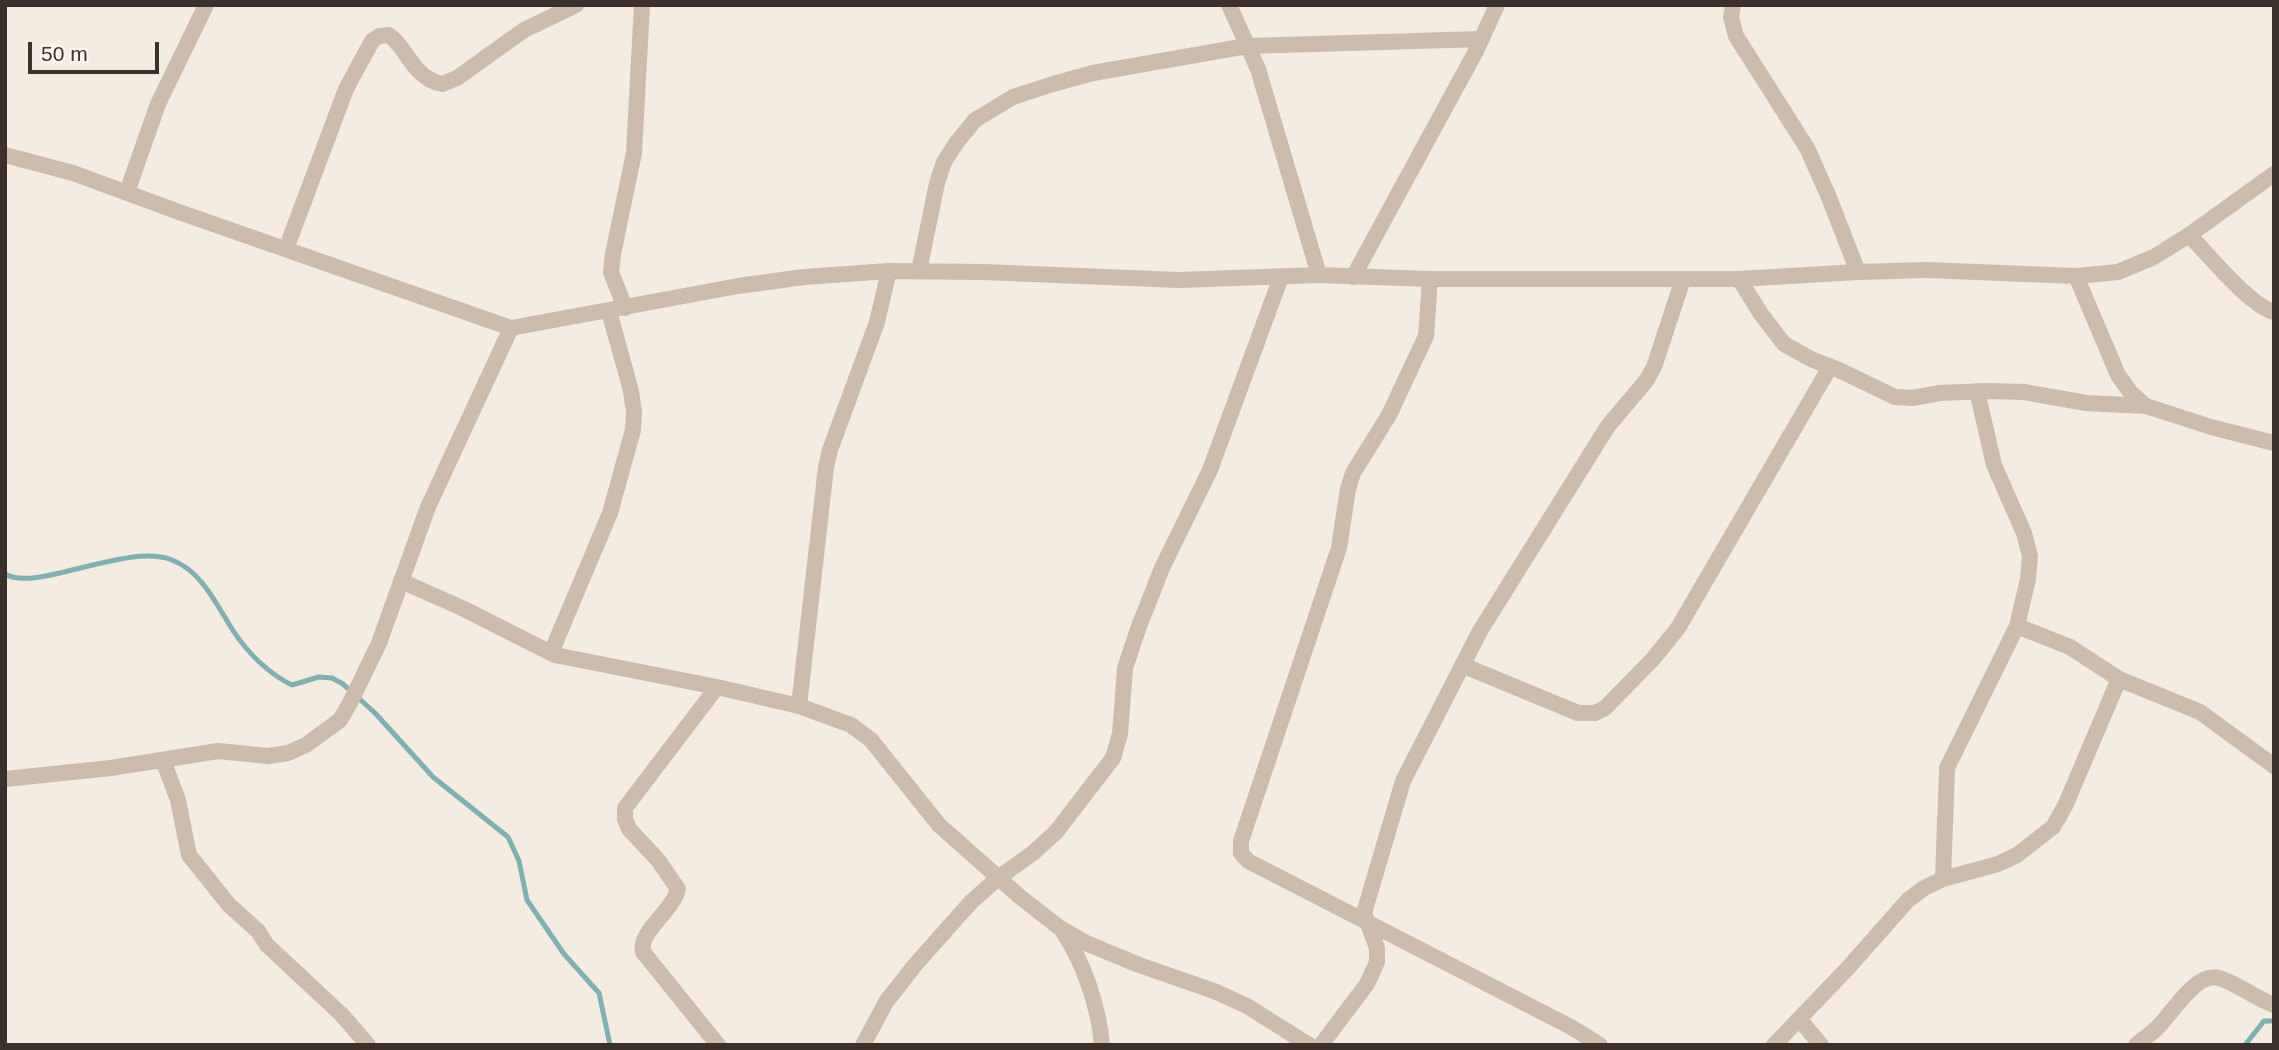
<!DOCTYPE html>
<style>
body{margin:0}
#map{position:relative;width:2279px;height:1050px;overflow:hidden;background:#f4ebe1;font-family:Helvetica,sans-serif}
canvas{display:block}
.frame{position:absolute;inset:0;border:7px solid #3b302b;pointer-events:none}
.scale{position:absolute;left:28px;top:42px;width:131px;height:32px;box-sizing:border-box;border:4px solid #3b302b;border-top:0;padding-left:9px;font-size:21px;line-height:24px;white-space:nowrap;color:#3b302b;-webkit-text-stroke:5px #fbf5ee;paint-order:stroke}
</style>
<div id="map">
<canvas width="2279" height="1050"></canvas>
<div class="frame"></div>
<div class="scale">50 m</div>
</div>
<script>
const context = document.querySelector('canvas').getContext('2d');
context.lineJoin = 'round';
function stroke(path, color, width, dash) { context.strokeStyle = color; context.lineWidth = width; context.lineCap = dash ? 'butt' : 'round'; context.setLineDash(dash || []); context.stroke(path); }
const stream = new Path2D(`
 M5,574C36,593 126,542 172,560C202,571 217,606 234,632C248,653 269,674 292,685L319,677L332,678L343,684L375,713L433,777L508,837L519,861L527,900L564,954L599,993L610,1045
 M2245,1045L2264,1021H2274`);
const minor = new Path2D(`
 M1229,5L1258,69L1319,275
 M1733,5L1731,17L1736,36L1807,148L1828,195L1858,272
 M5,155L73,173L179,212L511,328L738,286L804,277L889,271L983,272L1179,280L1319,275L1430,279H1739L1858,272L1927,270L2076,276L2118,272L2154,257L2189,235L2274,174
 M127,192L158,104L206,5
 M2189,235C2208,254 2250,306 2274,312
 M286,249L346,89L372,41L379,36L389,35C408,49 413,78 442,84L457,78L524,30L576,5
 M919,271L937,183L944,162L957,142L975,120L1013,97L1053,84L1093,73L1247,46L1482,39
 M2076,276L2118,375L2131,393L2146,406L2211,427L2274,443
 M1353,277L1476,51L1497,5
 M1430,279L1426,336L1389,415L1353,473L1348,489L1339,548L1241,841V853L1248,861L1571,1027L1600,1045
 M1739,279L1761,314L1784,344L1811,359L1839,370L1895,397L1912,398L1940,393L1989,391L2024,392L2086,403L2146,406
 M625,308L611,272L613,254L634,153L642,5
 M401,581L462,608L555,655L717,687L799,706L851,725L871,740L939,825L1019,896L1060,928L1086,943L1139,965L1214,991L1247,1006L1309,1045
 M2017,626L2070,647L2119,679L2200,712L2274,766
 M551,653L610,513L633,430L634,412L631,391L609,311
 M1462,665L1578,713H1595L1605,708L1653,659L1678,628L1830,367
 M717,687L625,808V819L629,829L658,860L678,889C673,911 638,932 643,952L718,1045
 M799,706L826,467L830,450L877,322L889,271
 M163,760L178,800L189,855L229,905L258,931L267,945L342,1015L368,1045
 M5,779L111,768L218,751L268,756L288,753L306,745L340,720L350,703L379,643L428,507L511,328
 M1943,879L1947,768L2017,626L2028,579L2030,556L2024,533L1994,465L1977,391
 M1063,932C1084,963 1099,1008 1102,1045
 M1799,1019L1821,1045
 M863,1045L886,1002L915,965L971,902L998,878L1033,853L1056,832L1113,758L1120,734L1125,668L1138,629L1162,568L1210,470L1281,277
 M1321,1045L1367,984L1377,962V948L1364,913L1403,781L1480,631L1608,426L1646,381L1654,367L1683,279
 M1774,1045L1847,969L1908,900L1924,888L1943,879L1998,864L2017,855L2053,827L2065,806L2119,679
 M2136,1045C2143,1039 2151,1034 2157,1028C2172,1014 2196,971 2219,978C2238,984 2255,998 2274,1005`);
stroke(stream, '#7fb0b2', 5);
stroke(minor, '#cdbbac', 16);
</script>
